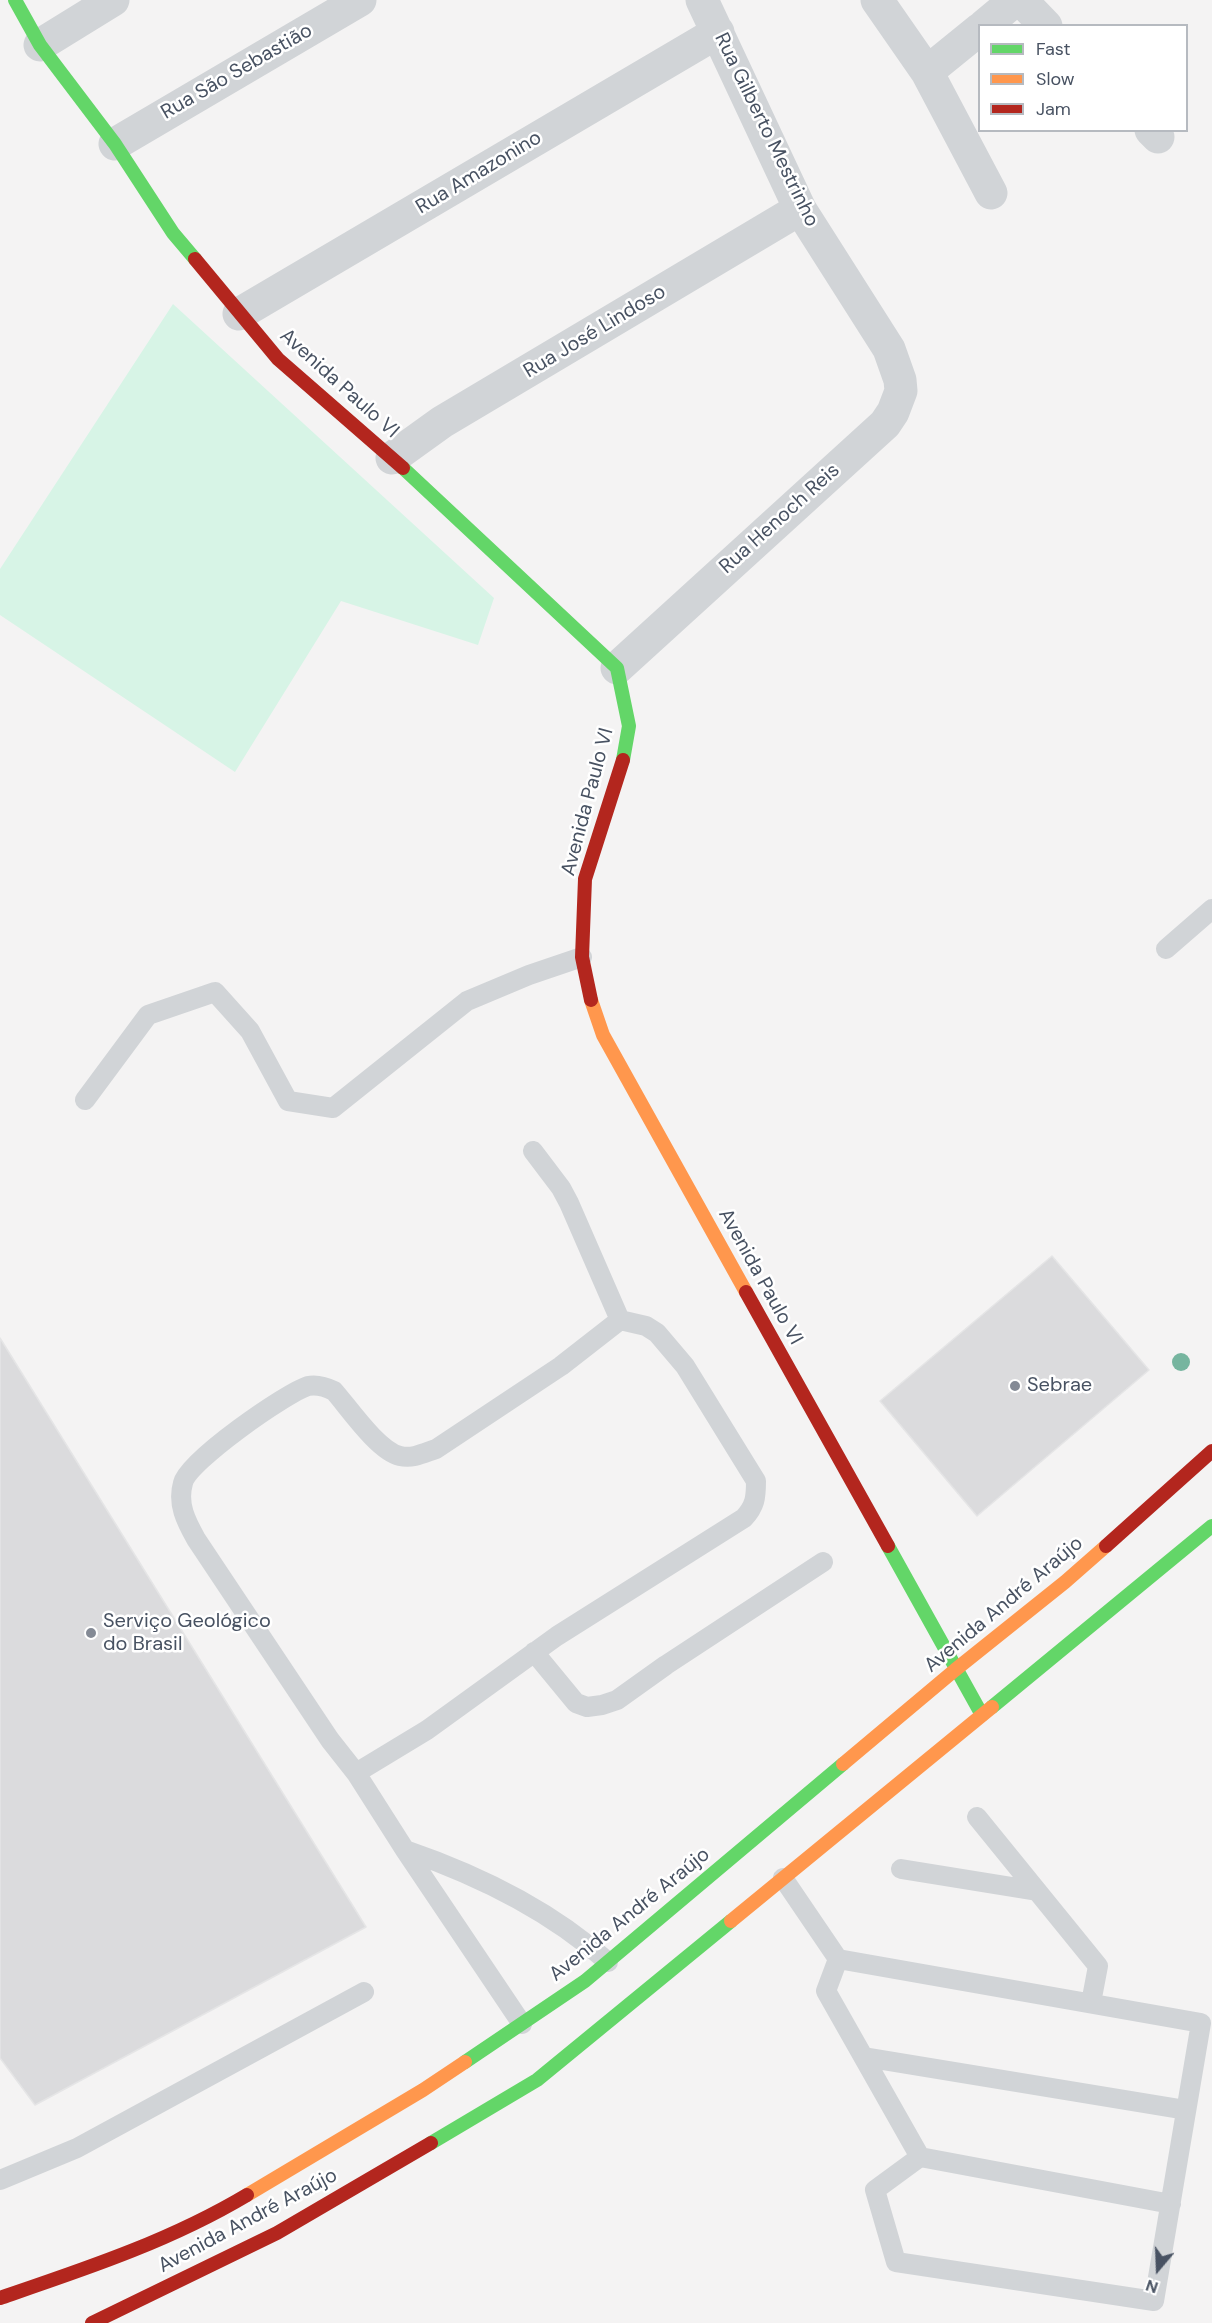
<!DOCTYPE html>
<meta charset="utf-8">
<style>
body{margin:0}
#map{position:relative;width:1212px;height:2323px;overflow:hidden;background:#f4f3f3;font-family:"DM Sans",sans-serif}
canvas{display:block}
.legend{position:absolute;left:978px;top:24px;width:210px;height:108px;box-sizing:border-box;background:#fff;border:2px solid #b6bac0;margin:0;padding:8px 10px;list-style:none;font-size:18px;color:#485262}
.legend li{display:flex;align-items:center;gap:12px;height:30px}
.legend b{width:30px;border:2px solid #b6bac0}
.north{position:absolute;left:1128px;top:2239px;width:60px;height:60px;-webkit-text-stroke:4px #fff;paint-order:stroke;rotate:199deg;font-size:16px;font-weight:700;line-height:24px;text-align:center;color:#485262}
.north::after{content:'';display:block;margin:auto;width:21px;height:27px;background:#485262;clip-path:polygon(50% 0,100% 100%,50% 72%,0 100%)}
</style>
<div id="map">
<canvas width="1212" height="2323"></canvas>
<ul class="legend">
<li><b style="height:8px;background:#63d668"></b>Fast</li>
<li><b style="height:8px;background:#ff974d"></b>Slow</li>
<li><b style="height:8px;background:#b3261e"></b>Jam</li>
</ul>
<div class="north">N</div>
</div>
<script>
const context = document.querySelector('canvas').getContext('2d');
context.lineJoin = 'round';
function paint(path, color) { context.fillStyle = color; context.fill(path, 'evenodd'); }
function stroke(path, color, width, dash) { context.strokeStyle = color; context.lineWidth = width; context.lineCap = dash ? 'butt' : 'round'; context.setLineDash(dash || []); context.stroke(path); }
function drawText(font, color, halo, rows, align = 'center') {
  context.font = font + ' "DM Sans",sans-serif'; context.lineWidth = 5; context.setLineDash([]); context.textBaseline = 'middle'; context.strokeStyle = halo; context.fillStyle = color; for (const [text, x, y, turn = 0] of rows) {
    context.save(); context.translate(x, y); context.rotate((+turn || 0) * Math.PI / 180); context.textAlign = isNaN(turn) ? turn : align; if (halo) context.strokeText(text, 0, 0); context.fillText(text, 0, 0); context.restore();
  }
}
const green = new Path2D(`
 M173,304L494,598L478,645L341,601L235,772L0,615V569Z`);
const building = new Path2D(`
 M1052,1256L1149,1370L977,1516L880,1401Z
 M0,1338L366,1927L35,2105L0,2058Z`);
const lane = new Path2D(`
 M1166,949L1212,909
 M85,1100L148,1015L215,992L250,1031L288,1101L333,1108L467,1001L529,975L582,957
 M533,1151L561,1188L569,1203L620,1320
 M534,1652L576,1703L587,1707L602,1705L617,1700L666,1665L823,1562
 M356,1773L427,1730L557,1636L744,1518C755,1506 756,1498 756,1481L685,1366L657,1333L646,1326L620,1320L561,1366L436,1449C424,1453 413,1459 400,1456C378,1451 349,1408 334,1391C326,1387 318,1384 308,1386C286,1393 188,1461 183,1483C177,1504 186,1521 196,1539L330,1740L356,1773L405,1850L522,2024
 M977,1817L1098,1966L1091,2003
 M405,1850C478,1875 550,1910 608,1962
 M901,1869L1037,1891
 M783,1878L838,1959L1201,2023L1154,2301L896,2262L875,2190L920,2157L826,1991L838,1959
 M864,2057L1186,2110
 M920,2157L1171,2204
 M0,2180L77,2148L364,1992`);
const street = new Path2D(`
 M877,0L927,72L991,193
 M1021,0L1046,26
 M984,26L1015,0
 M40,45L113,0
 M927,72L980,29
 M1151,130L1158,137
 M115,144L360,0
 M239,314L718,32
 M392,458L442,422L800,209
 M617,668L885,424L893,412L901,391L900,380L889,349L800,209L702,0`);
const fast = new Path2D(`
 M15,0L40,45L115,144L173,233L195,259
 M403,468L617,668L629,726L623,760
 M888,1546L982,1715
 M992,1707L1212,1526
 M465,2062L585,1981L843,1764
 M431,2143L537,2080L731,1921`);
const slow = new Path2D(`
 M591,1000L603,1035L746,1292
 M843,1764L955,1670L1065,1582L1106,1546
 M731,1921L992,1707
 M247,2195L423,2090L465,2062`);
const jam = new Path2D(`
 M195,259L278,359L403,468
 M591,1000L582,957L585,879L623,760
 M746,1292L888,1546
 M1106,1546L1212,1451
 M0,2298C85,2269 170,2241 247,2195
 M92,2323L277,2233L431,2143`);
const trees = [
 [1181,1362]
];
const markers = [
 [1015,1386,6,"#848a95"],
 [91,1633,6,"#848a95"]
];
const streetNames = [
 ["Rua São Sebastião",237,72,-30],
 ["Rua Gilberto Mestrinho",766,130,64],
 ["Rua Amazonino",479,173,-31],
 ["Rua José Lindoso",595,332,-31],
 ["Avenida Paulo VI",339,384,42],
 ["Rua Henoch Reis",780,519,-42],
 ["Avenida Paulo VI",588,802,-75],
 ["Avenida Paulo VI",760,1277,61],
 ["Avenida André Araújo",1004,1605,-40],
 ["Avenida André Araújo",630,1915,-39],
 ["Avenida André Araújo",248,2221,-28]
];
const poiNames = [
 ["Sebrae",1027,1386],
 ["Serviço Geológico",103,1622],
 ["do Brasil",103,1645]
];
paint(green, '#d7f4e6');
paint(building, '#dbdbdd');
stroke(building, '#e5e5e6', 1.5);
stroke(lane, '#d1d4d7', 20);
stroke(street, '#d1d4d7', 33);
stroke(fast, '#63d668', 14);
stroke(slow, '#ff974d', 14);
stroke(jam, '#b3261e', 14);
context.fillStyle = '#76b59f';
for (const [x, y] of trees) { context.beginPath(); context.arc(x, y, 9, 0, 2 * Math.PI); context.fill(); }
for (const [x, y, r, color] of markers) { const dot = new Path2D(); dot.arc(x, y, r, 0, 2 * Math.PI); context.fillStyle = color; context.fill(dot); stroke(dot, '#fff', 2); }
drawText('20px', '#485262', '#fff', streetNames);
drawText('20px', '#485262', '#fff', poiNames, 'left');
</script>
